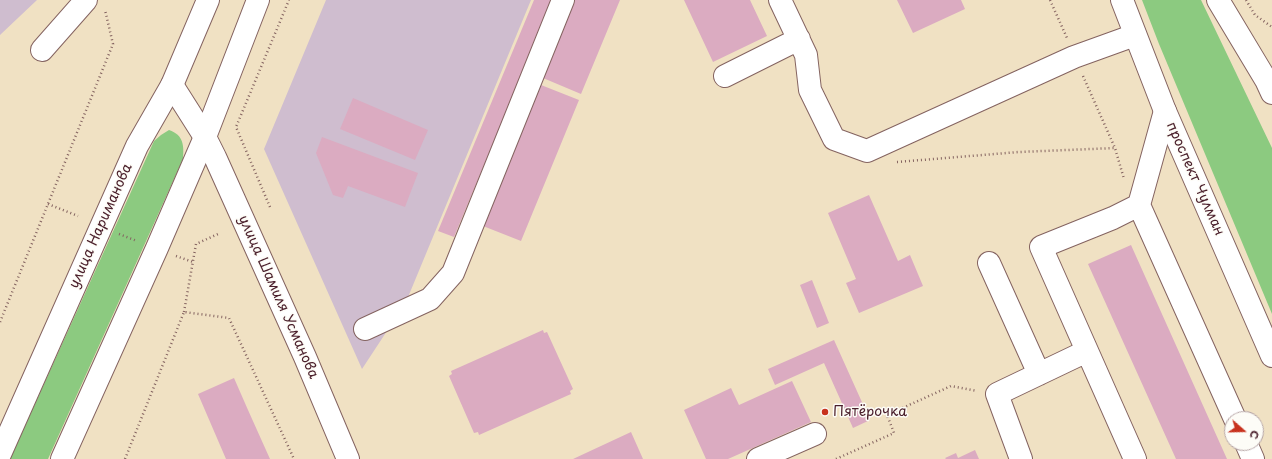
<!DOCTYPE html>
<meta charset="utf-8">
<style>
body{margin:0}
#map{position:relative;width:1272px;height:459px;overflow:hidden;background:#f0e1c3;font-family:"Playpen Sans",sans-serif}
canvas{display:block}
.north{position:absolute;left:1224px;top:411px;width:40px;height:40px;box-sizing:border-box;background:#fdfcf7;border:1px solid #b5a4a5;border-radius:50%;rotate:110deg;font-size:11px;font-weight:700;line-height:16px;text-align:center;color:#4a1f2b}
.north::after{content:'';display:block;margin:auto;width:14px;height:18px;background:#c8321e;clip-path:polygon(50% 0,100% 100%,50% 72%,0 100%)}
</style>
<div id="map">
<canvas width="1272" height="459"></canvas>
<div class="north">С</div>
</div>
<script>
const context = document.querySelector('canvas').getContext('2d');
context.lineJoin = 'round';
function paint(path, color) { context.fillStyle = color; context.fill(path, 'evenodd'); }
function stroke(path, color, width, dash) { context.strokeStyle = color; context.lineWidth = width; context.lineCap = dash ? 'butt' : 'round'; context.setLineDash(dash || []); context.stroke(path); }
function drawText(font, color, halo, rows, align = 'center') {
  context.font = font + ' "Playpen Sans",sans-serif'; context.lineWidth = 3; context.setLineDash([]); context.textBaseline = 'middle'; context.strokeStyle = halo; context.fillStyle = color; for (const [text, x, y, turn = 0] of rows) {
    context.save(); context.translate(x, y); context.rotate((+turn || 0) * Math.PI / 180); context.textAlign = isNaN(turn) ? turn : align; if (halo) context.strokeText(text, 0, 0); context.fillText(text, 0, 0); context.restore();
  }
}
const industrial = new Path2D(`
 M0,0H37L0,35Z
 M326,0H531L406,302L362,369L264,149Z`);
const green = new Path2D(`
 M1142,0H1201L1272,148V314L1159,44Z
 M169,130C184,135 184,146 183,159L48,459H10L154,141L161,135Z`);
const building = new Path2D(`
 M534,0H553L454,237L438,231Z
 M575,0H620L581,94L543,78Z
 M684,0H750L767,36L713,62Z
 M897,0H961L965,9L913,33Z
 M541,85L579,100L521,241L483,226Z
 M353,98L428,130L415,160L340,129Z
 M322,137L418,173L405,207L348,186L343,198L333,195L316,153Z
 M869,195L898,261L910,255L923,286L859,313L846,283L856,279L828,213Z
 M1131,245L1227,459H1176L1088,264Z
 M812,280L829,323L817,328L800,285Z
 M543,330L544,333L547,332L573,389L570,391L571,394L479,435L478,432L474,433L449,376L452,374L451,371Z
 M834,340L870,420L853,428L824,363L775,385L768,369Z
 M234,378L248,410L270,459H226L198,394Z
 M792,381L811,422L728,459H706L684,410L731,388L739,405Z
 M631,432L643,459H573Z
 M975,450L979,459H946L945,458L956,453L958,458Z`);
const path = new Path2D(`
 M1050,0L1067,38
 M1246,0L1255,15L1272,27
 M1083,76L1115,148L1124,179
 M897,162L1019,152L1115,148
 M48,204L78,216
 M270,207L236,127L289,0
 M119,234L137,241
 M176,256L193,262
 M184,312L196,244L218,234
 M0,322L113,44L105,10
 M125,459L184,312L229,318L294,459
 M836,459L894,433L887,415L951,386L977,391`);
const minor = new Path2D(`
 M780,0L806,55L810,90L834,139L867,151L1074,57L1135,35
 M42,50L86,0
 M725,76L799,39
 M172,85L205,137L215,157L305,357L348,459
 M1165,111L1139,205L1235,419
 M989,263L1039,374
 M365,329L430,299L453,273L563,0
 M1246,443L1253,459
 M758,459L815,434
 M1021,459L997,394L1087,351
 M1135,459L1041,247L1113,218L1139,205`);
const major = new Path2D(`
 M1122,0L1165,111L1272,356
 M1218,0L1266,80L1272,93
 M0,454L137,146L172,85L208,0
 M62,459L157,248L205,137L258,0`);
const markers = [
 [825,412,4,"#c8321e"]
];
const streetNames = [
 ["проспект Чулман",1195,179,66],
 ["улица Нариманова",101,226,-66],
 ["улица Шамиля Усманова",278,297,66]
];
const poiNames = [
 ["Пятёрочка",833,412]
];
paint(industrial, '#cfbdcf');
paint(green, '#8cca80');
paint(building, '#dbabc1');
stroke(minor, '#846360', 24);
stroke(major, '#846360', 24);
stroke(path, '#846360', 2.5, [1, 3]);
stroke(minor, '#fff', 22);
stroke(major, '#fff', 22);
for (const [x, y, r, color] of markers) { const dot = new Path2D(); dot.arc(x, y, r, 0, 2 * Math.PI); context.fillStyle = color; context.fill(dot); stroke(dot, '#fdfcf7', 1.5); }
drawText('14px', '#4a1f2b', '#fdfcf7', streetNames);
drawText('14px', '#4a1f2b', '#fdfcf7', poiNames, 'left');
</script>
